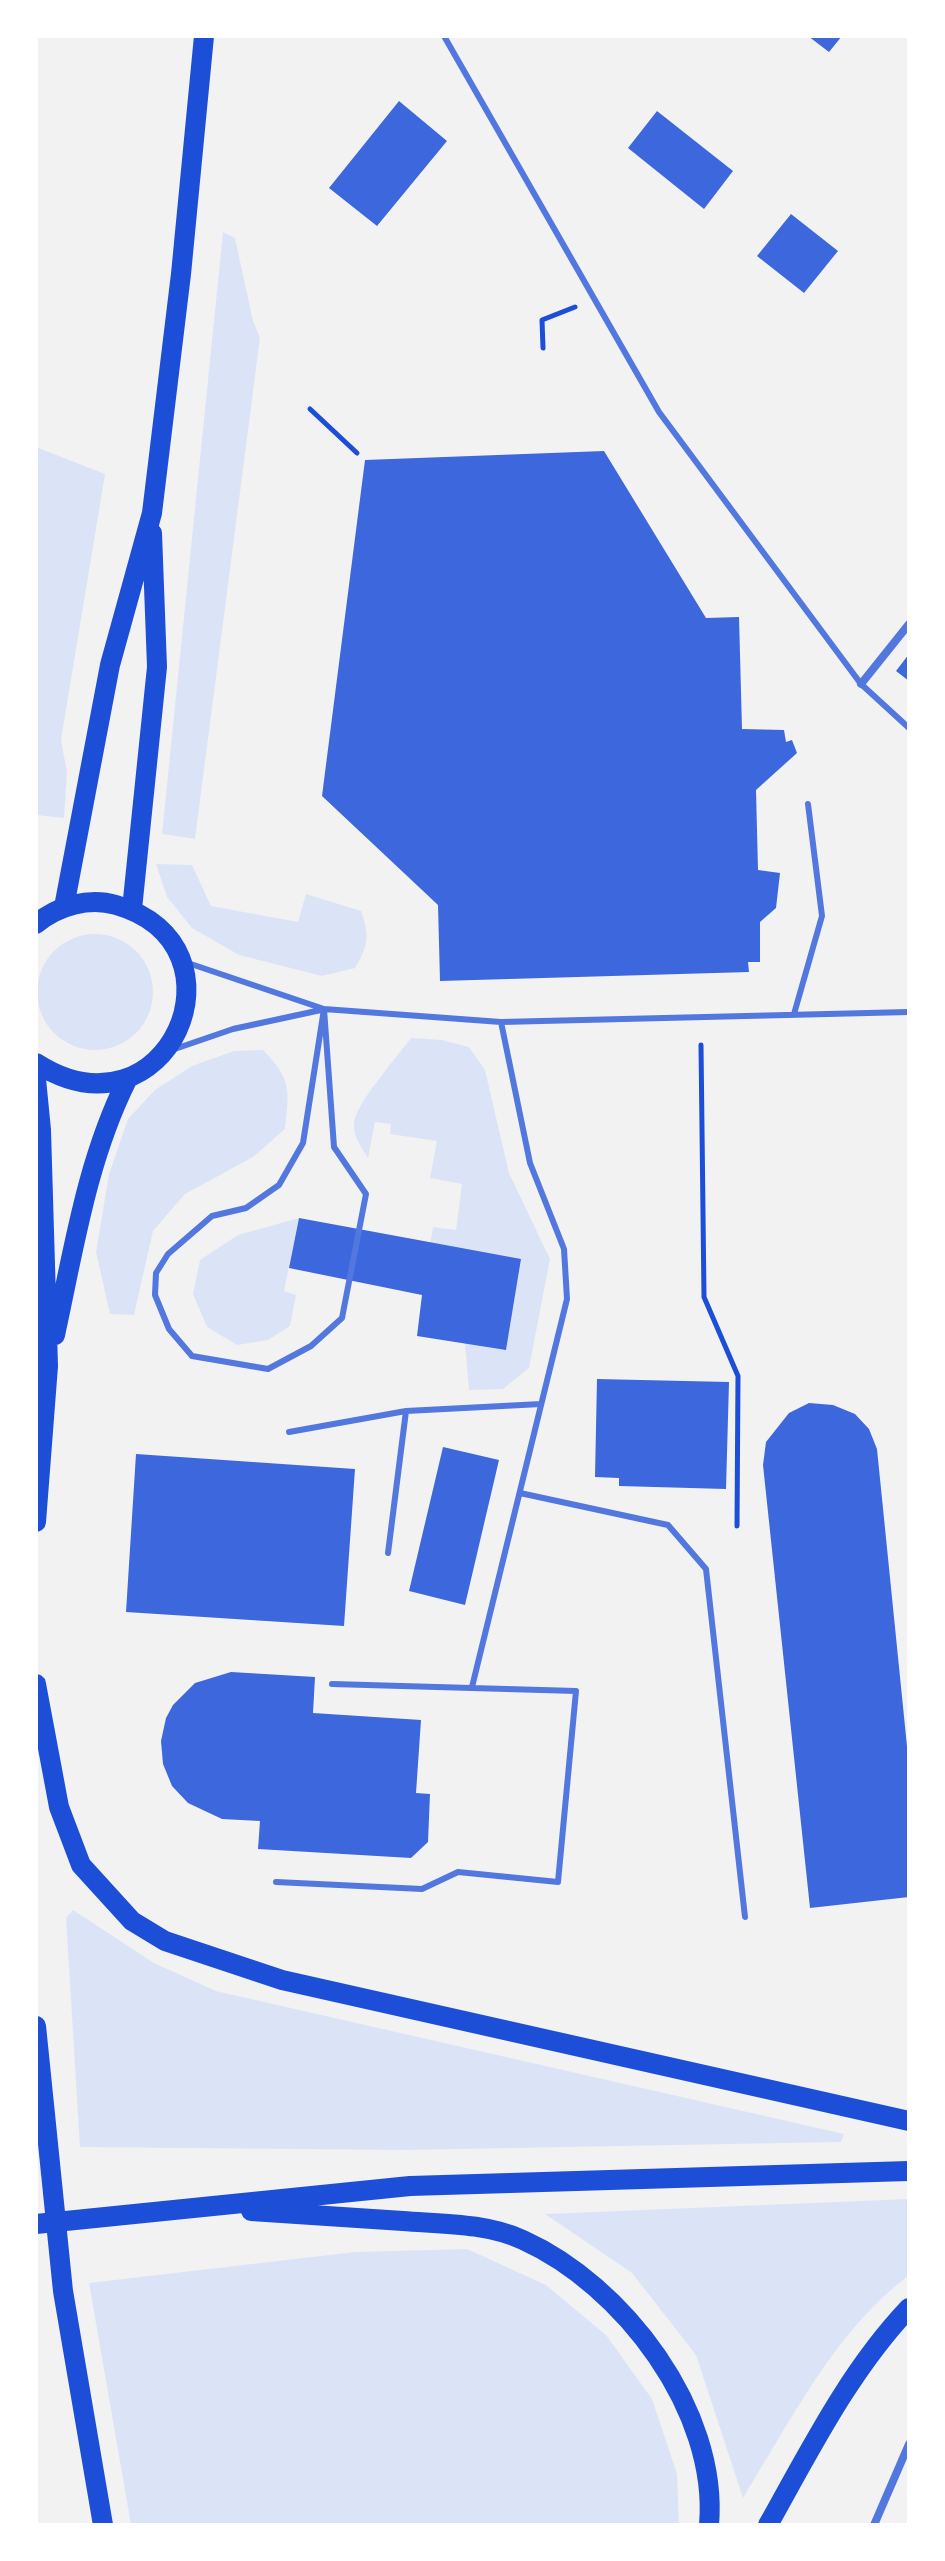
<!DOCTYPE html>
<style>
body{margin:0}
#map{position:relative;width:945px;height:2561px;overflow:hidden;background:#f2f2f2;font-family:Quicksand,sans-serif}
canvas{display:block}
.frame{position:absolute;inset:0;border:38px solid #fff;pointer-events:none}
</style>
<div id="map">
<canvas width="945" height="2561"></canvas>
<div class="frame"></div>
</div>
<script>
const context = document.querySelector('canvas').getContext('2d');
context.lineJoin = 'round';
function paint(path, color) { context.fillStyle = color; context.fill(path, 'evenodd'); }
function stroke(path, color, width, dash) { context.strokeStyle = color; context.lineWidth = width; context.lineCap = dash ? 'butt' : 'round'; context.setLineDash(dash || []); context.stroke(path); }
const green = new Path2D(`
 M223,232L235,238L253,321L260,338L195,839L162,834Z
 M36,447L105,474L61,740L67,772L64,818L36,815Z
 M156,864L192,865L211,906L298,922L306,894L361,911C370,935 368,947 355,968L322,976L239,955L192,928L167,897Z
 M37 992a58 58 0 1 1 116 0a58 58 0 1 1-116 0Z
 M411,1038L442,1040L469,1047L485,1070L509,1173L550,1259L529,1368L503,1389L469,1390L465,1343L506,1350L521,1259L430,1244L433,1227L456,1230L462,1184L430,1178L437,1141L390,1134L391,1124L375,1122L368,1158C361,1147 353,1136 354,1123C355,1104 398,1056 411,1038Z
 M263,1050C292,1079 289,1091 285,1129L253,1157L185,1194L153,1231L134,1315L110,1314L96,1252L109,1174L128,1119L155,1090L192,1066L234,1051Z
 M299,1218L284,1291L296,1295L290,1326L268,1340L237,1345L207,1327L193,1294L200,1260L238,1235Z
 M73,1910L154,1963L216,1991L844,2134L841,2142L404,2150L80,2147L66,1918Z
 M909,2199V2275C835,2331 791,2420 743,2498L696,2355L632,2273L545,2214Z
 M467,2249L546,2285L606,2335L652,2399L677,2474L679,2525H131L89,2283L355,2252Z`);
const building = new Path2D(`
 M808,36H842L829,52Z
 M399,101L447,141L377,226L329,188Z
 M657,111L733,171L704,209L628,148Z
 M791,214L838,251L804,293L757,256Z
 M604,451L706,618L739,617L742,729L784,730L786,742L792,740L797,753L756,790L758,870L780,873L776,908L760,922V962H748L749,972L440,981L438,905L322,796L365,460Z
 M909,654V681L896,671Z
 M299,1218L521,1259L506,1350L417,1336L422,1295L289,1268Z
 M597,1379L729,1382L726,1489L619,1486V1478L595,1477Z
 M809,1403L833,1405L855,1414L869,1429L877,1449L909,1766V1897L810,1908L763,1465L766,1442L789,1413Z
 M443,1447L499,1460L465,1605L409,1591Z
 M136,1454L355,1469L344,1626L126,1612Z
 M231,1672L315,1677L313,1713L421,1720L416,1793L430,1794L428,1842L411,1858L258,1849L260,1821L222,1819L188,1803L172,1786L163,1764L161,1741L166,1718L173,1705L195,1683Z`);
const path = new Path2D(`
 M543,348L542,320L575,307
 M310,409L357,453
 M701,1045L704,1297L738,1376L737,1526`);
const service = new Path2D(`
 M444,36L659,412L861,684L909,728
 M185,962L324,1009L501,1022L909,1012
 M324,1009L334,1147L366,1194L342,1318L311,1346L268,1369L192,1356L169,1329L155,1295L156,1273L168,1254L212,1216L246,1208L279,1185L303,1143Z
 M794,1014L822,916L808,804
 M169,1051L233,1029L321,1010
 M289,1432L406,1411L541,1404
 M520,1493L668,1525L706,1569L745,1917
 M388,1553L406,1411
 M472,1687L567,1299L564,1249L530,1163L501,1022
 M276,1882L422,1889L458,1872L558,1882L576,1691L332,1684`);
const minor = new Path2D(`
 M861,684L909,624
 M874,2525L909,2444`);
const primary = new Path2D(`
 M64,907L110,665L152,513L181,274L204,36
 M132,909L157,667L152,533
 M36,924C57,906 89,897 116,905C255,945 167,1147 36,1063
 M36,1079L41,1130L48,1366L36,1522
 M55,1335C74,1248 87,1160 127,1080
 M36,1684L59,1807L81,1865L132,1921L165,1941L282,1980L909,2121
 M36,2026L63,2291L103,2525
 M251,2211C302,2214 352,2218 403,2221C442,2224 486,2223 523,2240C623,2285 719,2411 709,2525
 M36,2224L410,2186L909,2171
 M768,2525C810,2450 850,2370 909,2308`);
paint(green, '#dbe4f7');
paint(building, '#3d67dc');
stroke(path, '#1d4ed8', 5);
stroke(service, '#5277de', 6);
stroke(minor, '#5277de', 8);
stroke(primary, '#1d4ed8', 20);
</script>
